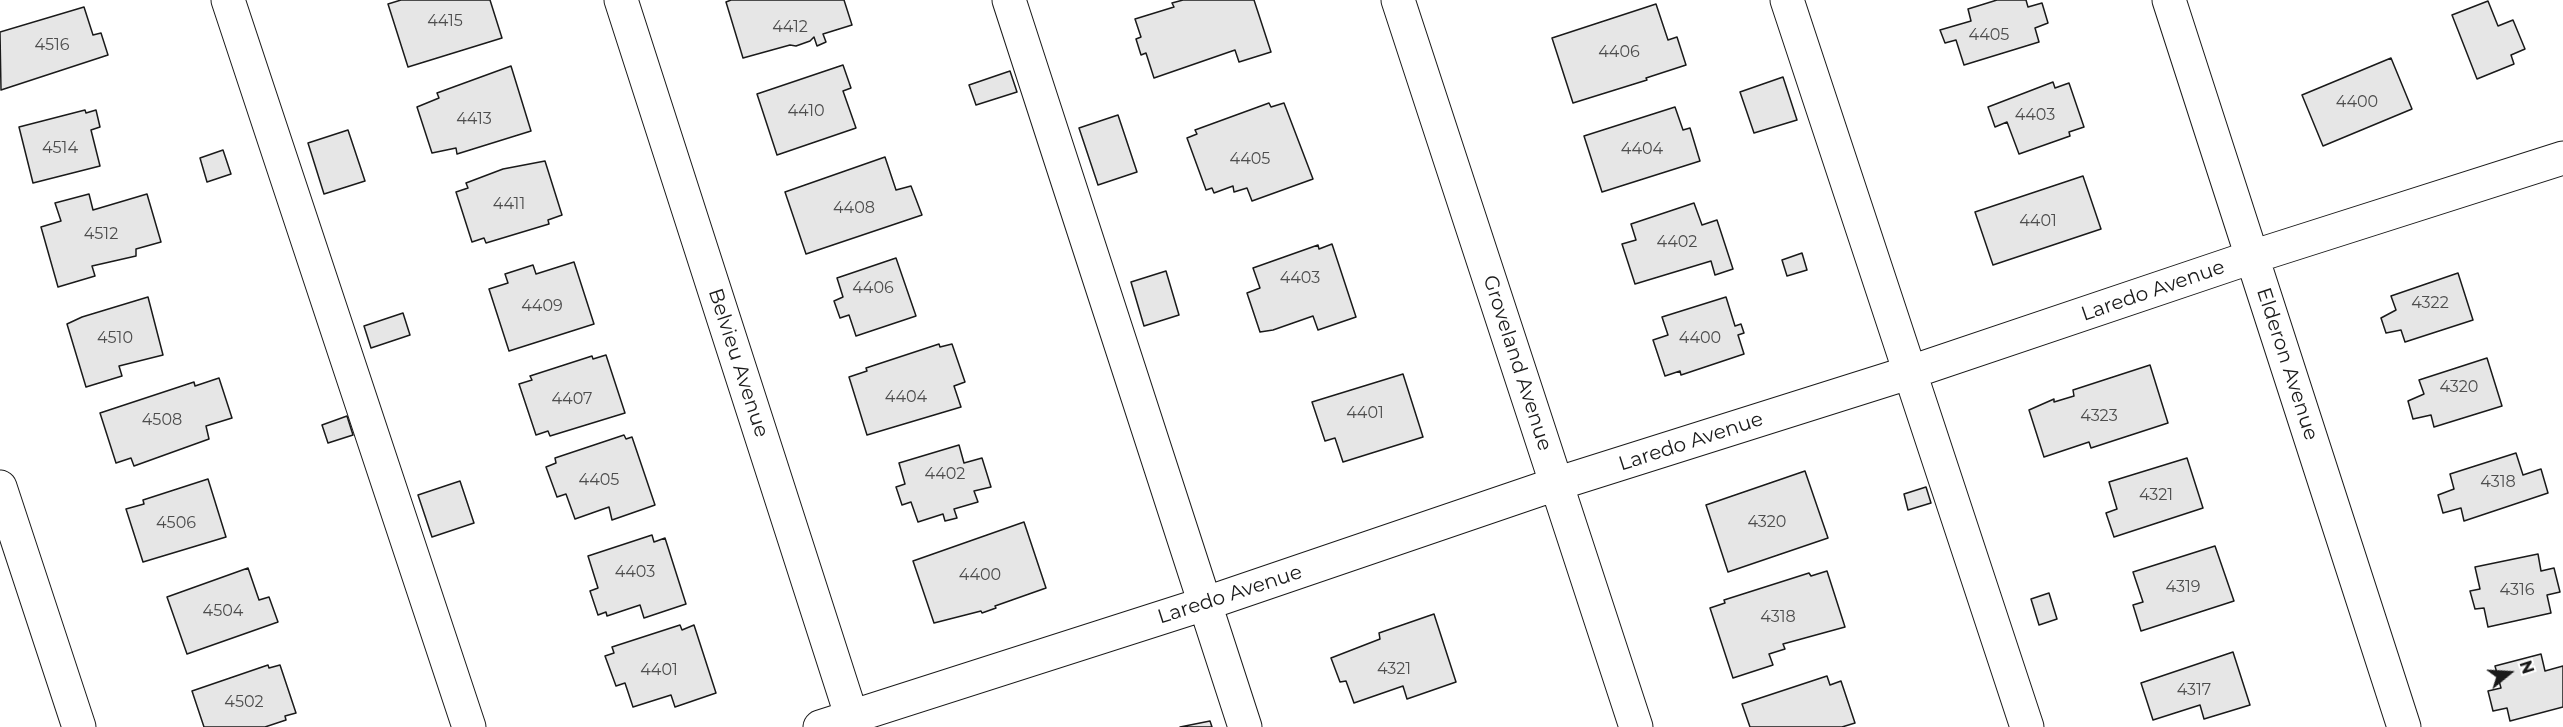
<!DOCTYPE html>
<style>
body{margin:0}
#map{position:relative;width:2563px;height:727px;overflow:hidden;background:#fff;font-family:Montserrat,sans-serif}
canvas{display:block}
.north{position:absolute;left:2479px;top:643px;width:60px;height:60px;-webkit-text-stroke:4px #fff;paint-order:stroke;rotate:72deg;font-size:16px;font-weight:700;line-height:24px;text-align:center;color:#1a1a1a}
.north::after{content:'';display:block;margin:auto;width:21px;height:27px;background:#1a1a1a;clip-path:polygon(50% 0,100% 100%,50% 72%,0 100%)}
</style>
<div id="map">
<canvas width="2563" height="727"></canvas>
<div class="north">N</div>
</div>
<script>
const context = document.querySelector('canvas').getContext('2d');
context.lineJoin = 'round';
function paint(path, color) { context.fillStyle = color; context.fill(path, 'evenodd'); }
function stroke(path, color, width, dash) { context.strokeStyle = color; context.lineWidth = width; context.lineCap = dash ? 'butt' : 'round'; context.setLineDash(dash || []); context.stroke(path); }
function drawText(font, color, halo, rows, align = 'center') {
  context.font = font + ' Montserrat,sans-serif'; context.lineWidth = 4.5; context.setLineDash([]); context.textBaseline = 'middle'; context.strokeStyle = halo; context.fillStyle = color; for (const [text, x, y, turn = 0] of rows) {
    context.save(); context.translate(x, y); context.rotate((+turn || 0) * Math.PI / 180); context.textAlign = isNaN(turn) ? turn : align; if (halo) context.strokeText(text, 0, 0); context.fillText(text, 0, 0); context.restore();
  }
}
const building = new Path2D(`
 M401,0H490L502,38L408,67L388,4Z
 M731,0H844L852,25L823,34L826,42L817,46L814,37L810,41L796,46L790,45L743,58L726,2Z
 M1183,0H1254L1271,52L1239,62L1235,50L1154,78L1146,53L1141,55L1136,39L1141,37L1135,19L1174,7L1172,3Z
 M1997,0H2026L2028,7L2042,3L2048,23L2035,28L2039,42L1964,65L1956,40L1945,43L1940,30L1971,21L1968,9Z
 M2488,1L2498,26L2513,20L2525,49L2511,55L2514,64L2477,79L2452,15Z
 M1656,4L1668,40L1677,37L1686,65L1646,78L1647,80L1573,103L1552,38Z
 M84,7L93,35L101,33L108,55L1,90L0,32Z
 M2391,58L2412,109L2323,146L2302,95Z
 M843,65L851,88L843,91L856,128L777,155L757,94Z
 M511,66L531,131L457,154L456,148L432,153L417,107L439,98L437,93Z
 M1010,71L1017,92L976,105L969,85Z
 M1783,77L1797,120L1754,133L1740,92Z
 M2053,82L2055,88L2069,83L2084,127L2069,132L2070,136L2019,154L2007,122L1995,127L1988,107Z
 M1269,103L1271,107L1284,103L1313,179L1252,201L1247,188L1234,192L1233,186L1214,193L1212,188L1206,190L1187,138L1197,134L1195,130Z
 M1675,107L1683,130L1690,128L1700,161L1602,192L1584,136Z
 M85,110L86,113L96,110L100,127L91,130L100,166L33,183L19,127Z
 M1118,115L1137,172L1098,185L1079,128Z
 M348,130L365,181L324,194L308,143Z
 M223,150L231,174L207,182L200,158Z
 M885,157L896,190L911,186L922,215L806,254L785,192Z
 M545,161L562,215L548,220L549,224L486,243L484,238L472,242L456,192L468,188L466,183L503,169Z
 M2083,176L2101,229L1993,265L1975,212Z
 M89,194L93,210L147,194L161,242L136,249V256L92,266L95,276L58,287L41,227L61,221L55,203Z
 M1694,203L1702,225L1717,220L1733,269L1715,275L1711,261L1635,284L1622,244L1636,240L1631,224Z
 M1332,244L1356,317L1318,330L1313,316L1273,330L1260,332L1247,293L1260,288L1253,268L1318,245L1319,249Z
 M1802,253L1807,270L1787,276L1782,260Z
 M896,258L916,316L856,336L849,315L840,318L834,301L843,297L837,278Z
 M574,262L594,324L509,351L489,289L508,283L505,274L533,265L536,274Z
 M1166,271L1179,315L1144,326L1131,282Z
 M2458,273L2473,320L2405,342L2401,330L2386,333L2381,318L2396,310L2391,296Z
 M148,297L163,355L119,366L122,376L86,387L67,324L82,317Z
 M1726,297L1735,326L1741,324L1744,333L1738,335L1744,354L1681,375L1680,371L1665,376L1653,340L1668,335L1662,317Z
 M403,313L410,335L371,348L364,326Z
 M939,344L940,347L952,344L965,382L954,386L961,407L867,435L849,377L867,371L866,368Z
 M606,355L625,413L550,436L548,431L536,435L519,384L532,380L530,376L592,356L593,359Z
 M2487,358L2502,406L2434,427L2431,415L2413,419L2408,401L2424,394L2419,380Z
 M2150,365L2168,423L2091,448L2089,442L2044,457L2029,410L2054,399V402L2074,396L2073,390Z
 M1403,374L1423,437L1343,462L1335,438L1325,441L1312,402Z
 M219,378L232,418L206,426L209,439L134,466L131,458L116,463L100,413L194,382L195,386Z
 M347,416L353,435L328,443L322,425Z
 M624,435L626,439L632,437L655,505L612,520L609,507L575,519L566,494L557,497L546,467L556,463L555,458Z
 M959,445L964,463L982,458L991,487L974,491L978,502L954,509L957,518L945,521L943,514L918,522L911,502L902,505L896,487L905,484L899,463Z
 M2516,453L2523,475L2541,469L2548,493L2464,521L2461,508L2443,513L2438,495L2454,489L2450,474Z
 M2187,458L2203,508L2114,537L2106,513L2117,509L2109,482Z
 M1805,471L1828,538L1728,572L1706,505Z
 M208,479L226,537L143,562L126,509L144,504L143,500Z
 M460,481L474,523L432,537L418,495Z
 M1926,487L1931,503L1908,510L1904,494Z
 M1024,522L1046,588L995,606L996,608L982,613L981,611L934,623L913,561Z
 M652,535L654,542L665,538L686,604L644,618L640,605L607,616L606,612L598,615L590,591L598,588L588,556Z
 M2215,546L2234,601L2141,631L2133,605L2143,602L2133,572Z
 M2538,554L2541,571L2554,568L2560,592L2547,595L2551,613L2488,627L2484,608L2475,609L2470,591L2480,589L2475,567Z
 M248,568L259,600L269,597L278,622L187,654L167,597Z
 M1827,571L1845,627L1783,644L1785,649L1769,654L1773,665L1733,678L1710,608L1725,603L1724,600L1809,573L1811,576Z
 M2049,593L2057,619L2039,625L2031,599Z
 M1434,614L1456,682L1407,699L1403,686L1354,703L1346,681L1340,682L1331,658L1380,639L1379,633Z
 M680,625L682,630L694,625L716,693L675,707L671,695L633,707L625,683L616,686L605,656L614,653L612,647Z
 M2233,652L2250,705L2204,719L2200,705L2153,720L2141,683Z
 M2541,654L2545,671L2563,666V707L2510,721L2507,708L2493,711L2488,691L2501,688L2495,666Z
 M268,665L269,668L280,665L296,713L285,716L286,720L265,727H204L192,691Z
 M1827,676L1830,685L1841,681L1855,723L1842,727H1750L1742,704Z
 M1210,721L1212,727H1180Z`);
const minor = new Path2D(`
 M228,0L469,727
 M621,0L855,727
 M1009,0L1245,727
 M1398,0L1636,727
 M1787,0L2027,727
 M2169,0L2404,727
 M0,487L79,727
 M820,727L1204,604L1556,484L1911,372L2252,257L2563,158`);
const numberNames = [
 ["4415",445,21],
 ["4412",790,27],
 ["4405",1989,35],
 ["4516",52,45],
 ["4406",1619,52],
 ["4400",2357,102],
 ["4410",806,111],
 ["4403",2035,115],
 ["4413",474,119],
 ["4514",60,148],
 ["4404",1642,149],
 ["4405",1250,159],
 ["4411",509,204],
 ["4408",854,208],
 ["4401",2038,221],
 ["4512",101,234],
 ["4402",1677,242],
 ["4403",1300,278],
 ["4406",873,288],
 ["4322",2430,303],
 ["4409",542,306],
 ["4510",115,338],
 ["4400",1700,338],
 ["4320",2459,387],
 ["4404",906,397],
 ["4407",572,399],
 ["4401",1365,413],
 ["4323",2099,416],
 ["4508",162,420],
 ["4402",945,474],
 ["4405",599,480],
 ["4318",2498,482],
 ["4321",2156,495],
 ["4320",1767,522],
 ["4506",176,523],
 ["4403",635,572],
 ["4400",980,575],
 ["4319",2183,587],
 ["4316",2517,590],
 ["4504",223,611],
 ["4318",1778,617],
 ["4321",1394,669],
 ["4401",659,670],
 ["4317",2194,690],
 ["4502",244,702]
];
const streetNames = [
 ["Laredo Avenue",2153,291,-19],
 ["Belvieu Avenue",738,363,72],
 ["Groveland Avenue",1517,363,72],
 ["Elderon Avenue",2287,364,72],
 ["Laredo Avenue",1691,442,-18],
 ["Laredo Avenue",1230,595,-18]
];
paint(building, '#e6e6e6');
stroke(building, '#1a1a1a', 1.5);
stroke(minor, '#1a1a1a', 35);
stroke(minor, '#fff', 33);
drawText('16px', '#4d4d4d', null, numberNames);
drawText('20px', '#1a1a1a', '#fff', streetNames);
</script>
